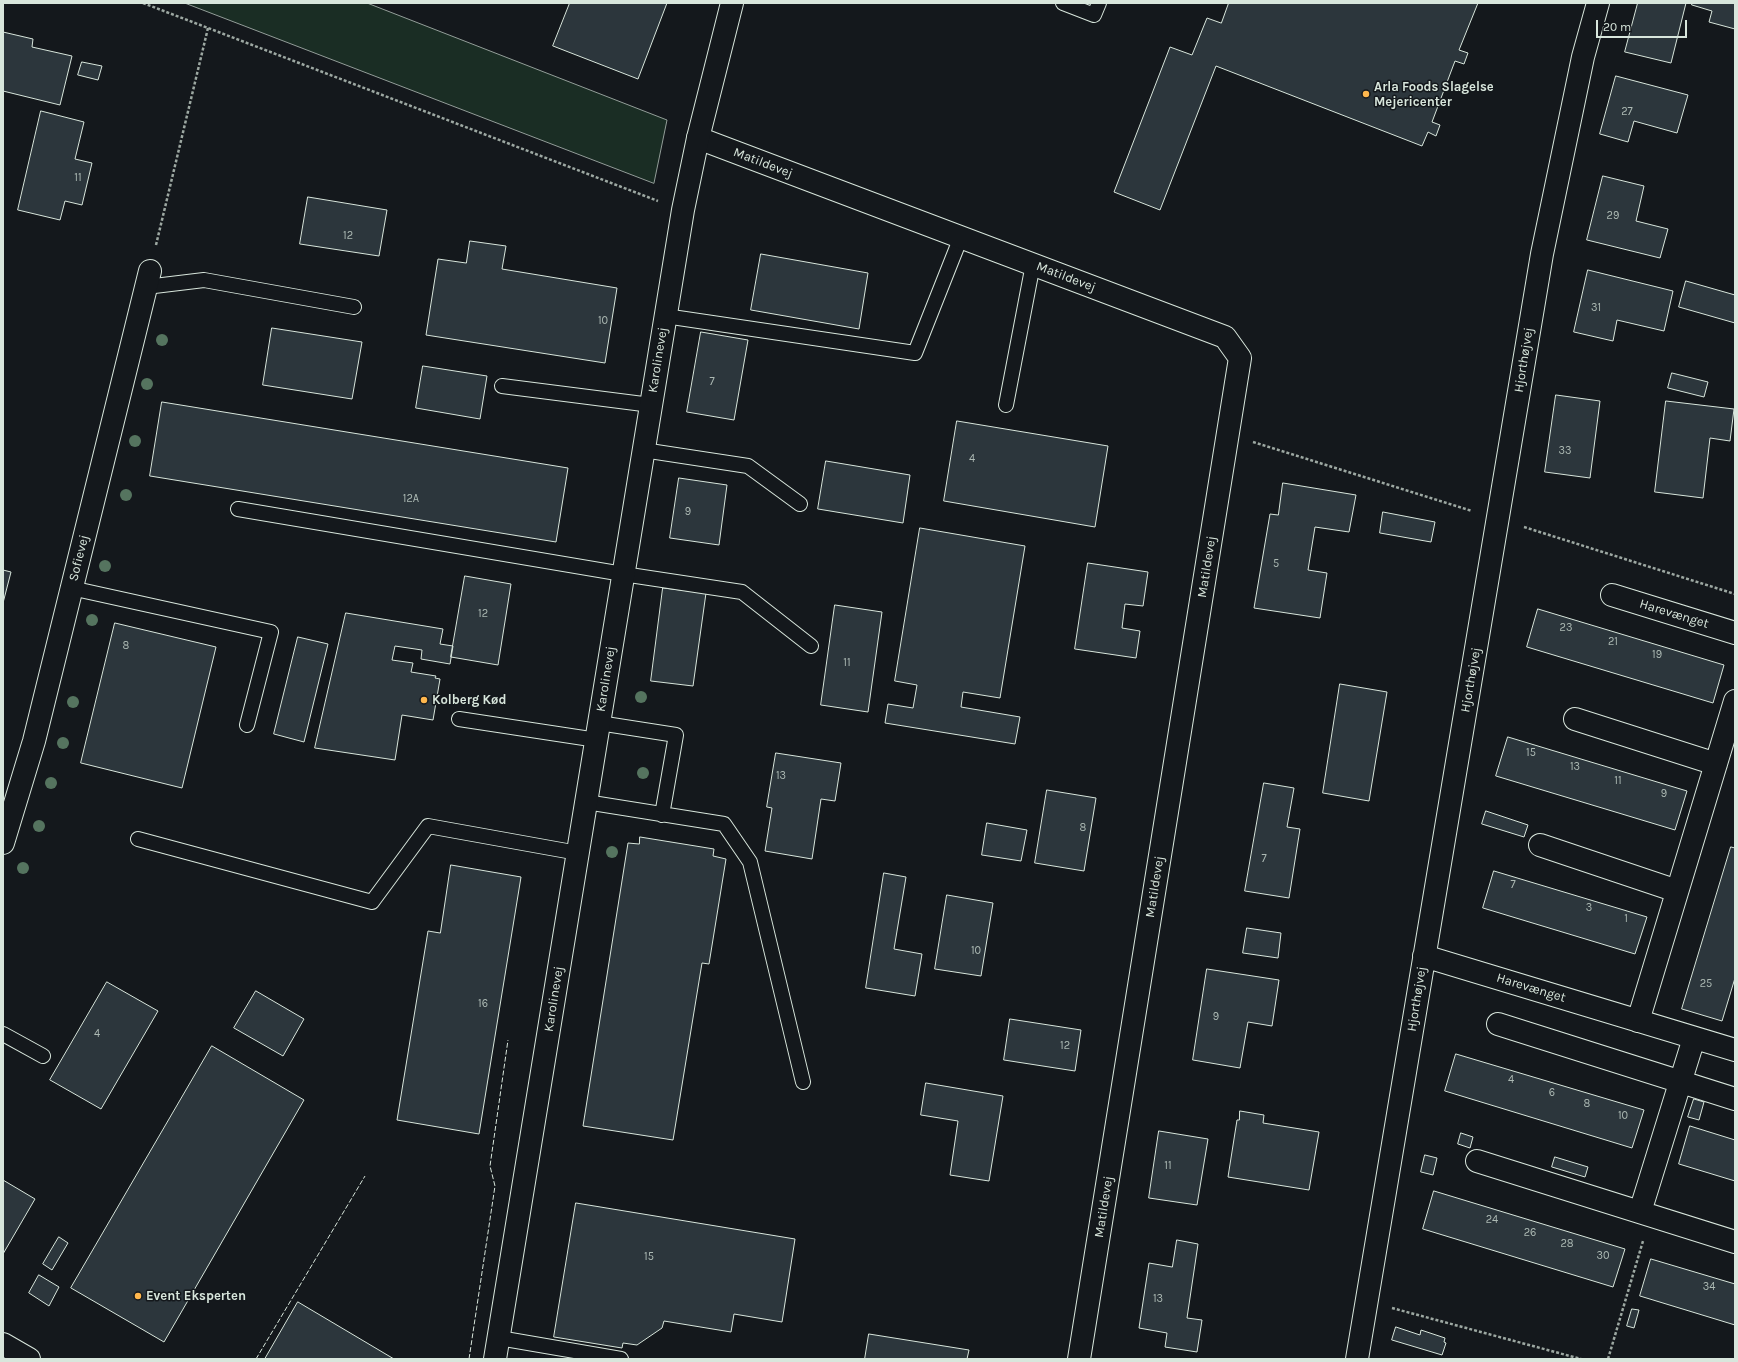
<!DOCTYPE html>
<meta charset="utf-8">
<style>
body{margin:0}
#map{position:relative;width:1738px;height:1362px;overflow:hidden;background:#14181c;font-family:Karla,sans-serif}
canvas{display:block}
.frame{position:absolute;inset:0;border:4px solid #d8e6dc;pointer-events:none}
.scale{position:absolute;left:1596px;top:20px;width:91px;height:18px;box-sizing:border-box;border:2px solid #d8e6dc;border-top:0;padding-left:5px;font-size:12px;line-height:14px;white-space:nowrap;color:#d8e6dc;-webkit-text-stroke:3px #14181c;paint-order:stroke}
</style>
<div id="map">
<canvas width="1738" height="1362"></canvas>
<div class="frame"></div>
<div class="scale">20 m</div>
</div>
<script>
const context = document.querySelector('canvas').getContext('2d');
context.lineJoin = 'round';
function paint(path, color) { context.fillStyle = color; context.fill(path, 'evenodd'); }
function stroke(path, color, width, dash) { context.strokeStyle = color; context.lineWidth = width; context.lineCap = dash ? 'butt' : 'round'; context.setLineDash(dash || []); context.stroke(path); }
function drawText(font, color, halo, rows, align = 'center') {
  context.font = font + ' Karla,sans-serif'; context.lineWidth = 3; context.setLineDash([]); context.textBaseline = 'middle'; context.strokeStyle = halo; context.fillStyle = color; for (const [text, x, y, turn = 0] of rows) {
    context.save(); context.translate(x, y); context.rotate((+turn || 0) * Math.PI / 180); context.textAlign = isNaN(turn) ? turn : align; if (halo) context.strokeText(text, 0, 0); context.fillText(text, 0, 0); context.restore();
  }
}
const green = new Path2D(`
 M185,3H367L667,120L654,183Z`);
const building = new Path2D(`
 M570,3H667L638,79L553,46Z
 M1229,3H1478L1459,50L1468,53L1464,64L1455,61L1432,122L1440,125L1436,136L1428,132L1422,146L1216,66L1160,210L1114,192L1170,47L1192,55L1207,18L1221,23Z
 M1638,3H1686L1671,63L1625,52Z
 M1692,3H1735V29L1709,22L1712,11L1692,5Z
 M3,32L33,39L32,47L72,56L60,105L3,91Z
 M82,62L102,66L98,80L78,75Z
 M1616,76L1688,95L1677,133L1634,121L1628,142L1600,134Z
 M41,111L84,122L75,159L92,163L82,205L65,201L60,220L18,210Z
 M1603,176L1644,186L1636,221L1668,229L1660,258L1587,240Z
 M308,197L387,210L379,256L300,244Z
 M470,241L506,246L502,269L617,288L605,363L426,335L438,259L466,263Z
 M761,254L868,273L859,329L751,310Z
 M1588,270L1673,291L1664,331L1617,320L1613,341L1574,332Z
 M1686,281L1735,295V323L1679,307Z
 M272,328L362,342L352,399L263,385Z
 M701,332L748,340L734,420L687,412Z
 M423,366L487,376L480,419L416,408Z
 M1672,373L1708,382L1704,397L1668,388Z
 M1556,395L1600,401L1590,478L1545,472Z
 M1666,401L1734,409L1730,441L1710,438L1703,498L1655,492Z
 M162,402L568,468L556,542L150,476Z
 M957,421L1108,446L1095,527L944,501Z
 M826,461L910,475L903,523L818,509Z
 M679,478L727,485L719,545L670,538Z
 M1283,483L1356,495L1349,532L1315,527L1308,570L1327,573L1320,618L1254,608L1270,514L1278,515Z
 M1383,512L1435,522L1431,542L1380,533Z
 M920,528L1025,546L1000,698L963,692L961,707L1020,717L1015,744L885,723L888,704L913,708L917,685L895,681Z
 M1088,563L1148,572L1143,606L1125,604L1122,628L1140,631L1136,658L1075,649Z
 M3,570L11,572L3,603Z
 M465,576L511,584L498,665L451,657Z
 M663,588L706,593L693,686L651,681Z
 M835,605L882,612L868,712L821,705Z
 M1538,609L1724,665L1713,703L1527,647Z
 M346,613L443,629L440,644L453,646L450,664L421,659L422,650L395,646L392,660L413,663L411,672L436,676L435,678L440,679L433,720L402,715L395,760L315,748Z
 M115,623L216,647L182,788L81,763Z
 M298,637L328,644L304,742L274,734Z
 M1340,684L1387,692L1369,801L1323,793Z
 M1508,737L1687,791L1675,830L1496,776Z
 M776,753L841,763L835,801L821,799L812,859L765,851L772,808L767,807Z
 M1264,783L1294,788L1287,827L1300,829L1289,898L1245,891Z
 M1047,790L1096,798L1084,871L1035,863Z
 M1486,811L1528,825L1524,837L1482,824Z
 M987,823L1027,830L1021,861L982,855Z
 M640,837L714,849L713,856L726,859L709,964L702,963L673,1140L583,1126L628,843L639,844Z
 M1731,847L1735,848V978L1722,1021L1682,1009Z
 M451,865L521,877L479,1134L397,1120L428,931L440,933Z
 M1494,871L1647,917L1635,954L1483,908Z
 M884,873L906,877L894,949L922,954L915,996L866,988Z
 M947,895L993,903L981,976L935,969Z
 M1247,928L1281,933L1278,958L1243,953Z
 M1207,969L1279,980L1272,1026L1248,1022L1240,1068L1193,1060Z
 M107,982L158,1011L101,1109L50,1080Z
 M256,991L304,1019L283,1056L234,1028Z
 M1010,1019L1081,1030L1075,1071L1004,1060Z
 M212,1046L304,1100L164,1342L71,1288Z
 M1456,1054L1644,1110L1632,1148L1445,1091Z
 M926,1083L1003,1096L989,1181L950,1175L958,1121L921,1115Z
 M1694,1099L1704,1102L1699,1120L1688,1117Z
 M1240,1111L1264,1115L1263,1123L1319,1132L1309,1190L1228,1177L1237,1120H1239Z
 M1690,1126L1735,1140V1181L1679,1164Z
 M1159,1131L1208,1139L1197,1205L1149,1198Z
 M1461,1133L1473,1137L1470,1148L1458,1144Z
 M1425,1155L1437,1158L1433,1175L1421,1172Z
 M1555,1157L1588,1167L1585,1177L1552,1167Z
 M3,1180L35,1199L3,1254Z
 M1434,1191L1625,1249L1613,1287L1423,1229Z
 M576,1203L795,1239L782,1322L734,1314L731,1332L664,1321L662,1328L637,1345L623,1343L622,1348L554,1337Z
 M59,1237L68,1243L52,1270L43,1264Z
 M1177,1240L1198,1244L1187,1318L1202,1320L1197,1352L1165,1347L1167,1333L1139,1328L1149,1263L1172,1267Z
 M1651,1259L1735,1284V1325L1640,1296Z
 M39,1275L59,1287L49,1306L29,1293Z
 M298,1302L394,1359H265Z
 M1632,1309L1639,1310L1634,1328L1627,1326Z
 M1396,1327L1420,1335L1421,1330L1445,1338L1444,1342L1446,1343L1442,1355L1392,1340Z
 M869,1334L969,1350L967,1359H865Z`);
const path = new Path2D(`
 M143,3L658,201
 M156,245L208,28
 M1253,442L1472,511
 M1524,527L1735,594
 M1392,1308L1581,1359
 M1608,1359L1643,1241`);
const service = new Path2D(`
 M1063,3L1094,15L1099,3
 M146,287L204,280L354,307
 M665,316L915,353L961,237
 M502,386L651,405
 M1006,405L1033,264
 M643,450L748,466L800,504
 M238,509L623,574L742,592L811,646
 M71,588L271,632L247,725
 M459,719L597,740
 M599,723L676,735L662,815
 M586,802L724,824L750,862L803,1082
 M138,839L372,902L428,826L578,853
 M3,1034L43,1056
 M499,1338L621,1359`);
const minor = new Path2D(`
 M698,138L1225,337L1240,358L1079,1359
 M1612,595L1735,633
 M1575,719L1716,764
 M3,843L34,741L150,271
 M1540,845L1677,891
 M1424,956L1735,1050
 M1638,1021L1735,701
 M1498,1024L1735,1099
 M1477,1161L1735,1242
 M1640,1212L1694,1038
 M3,1344L29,1359
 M1357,1359L1542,254L1583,57L1598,3`);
const tertiary = new Path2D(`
 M495,1359L683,210L698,138L732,3`);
const fence = new Path2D(`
 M256,1359L365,1176
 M469,1359L495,1186L490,1166L508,1040`);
const trees = [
 [162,340],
 [147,384],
 [135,441],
 [126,495],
 [105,566],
 [92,620],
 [641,697],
 [73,702],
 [63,743],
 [643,773],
 [51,783],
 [39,826],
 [612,852],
 [23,868]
];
const markers = [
 [1366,94,4,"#ffb74d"],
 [424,700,4,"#ffb74d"],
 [138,1296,4,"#ffb74d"]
];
const numberNames = [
 ["27",1627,112],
 ["11",78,178],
 ["29",1613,216],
 ["12",348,236],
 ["31",1596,308],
 ["10",603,321],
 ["7",712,382],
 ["33",1565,451],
 ["4",972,459],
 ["12A",411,499],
 ["9",688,512],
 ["5",1276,564],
 ["12",483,614],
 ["23",1566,628],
 ["21",1613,642],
 ["8",126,646],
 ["19",1657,655],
 ["11",847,663],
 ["15",1531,753],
 ["13",1575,767],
 ["13",781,776],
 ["11",1618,781],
 ["9",1664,794],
 ["8",1083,828],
 ["7",1264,859],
 ["7",1513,885],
 ["3",1589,908],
 ["1",1626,919],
 ["10",976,951],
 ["25",1706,984],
 ["16",483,1004],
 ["9",1216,1017],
 ["4",97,1034],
 ["12",1065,1046],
 ["4",1511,1080],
 ["6",1552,1093],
 ["8",1587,1104],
 ["10",1623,1116],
 ["11",1168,1166],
 ["24",1492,1220],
 ["26",1530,1233],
 ["28",1567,1244],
 ["30",1603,1256],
 ["15",649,1257],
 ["34",1709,1287],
 ["13",1158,1299]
];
const poiNames = [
 ["Arla Foods Slagelse",1374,87],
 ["Mejericenter",1374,102],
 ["Kolberg Kød",432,700],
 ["Event Eksperten",146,1296]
];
const streetNames = [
 ["Matildevej",763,163,21],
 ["Matildevej",1066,277,21],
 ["Karolinevej",658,360,-81],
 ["Hjorthøjvej",1524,360,-81],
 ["Sofievej",79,558,-76],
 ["Matildevej",1207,567,-81],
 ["Harevænget",1674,614,17],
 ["Karolinevej",606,679,-81],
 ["Hjorthøjvej",1471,680,-80],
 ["Matildevej",1155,887,-81],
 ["Harevænget",1531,988,17],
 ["Karolinevej",554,999,-81],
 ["Hjorthøjvej",1417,999,-81],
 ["Matildevej",1104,1207,-81]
];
paint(green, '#1a2d24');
stroke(green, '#939e99', 1);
paint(building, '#2c363c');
stroke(building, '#d8e6dc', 1);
stroke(service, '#d8e6dc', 16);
stroke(minor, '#d8e6dc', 24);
stroke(tertiary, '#d8e6dc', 24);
stroke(path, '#9da8a2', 2.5, [3, 2]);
stroke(service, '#14181c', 14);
stroke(minor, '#14181c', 22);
stroke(tertiary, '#14181c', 22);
stroke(fence, '#d8e6dc', 1, [5, 2]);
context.fillStyle = '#55745f';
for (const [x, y] of trees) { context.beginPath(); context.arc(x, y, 6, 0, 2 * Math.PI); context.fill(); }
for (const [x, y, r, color] of markers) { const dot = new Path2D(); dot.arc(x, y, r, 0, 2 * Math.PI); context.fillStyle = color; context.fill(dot); stroke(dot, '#14181c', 1.5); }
drawText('11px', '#adbab4', null, numberNames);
drawText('bold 13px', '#d8e6dc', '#14181c', poiNames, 'left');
drawText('13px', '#d8e6dc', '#14181c', streetNames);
</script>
